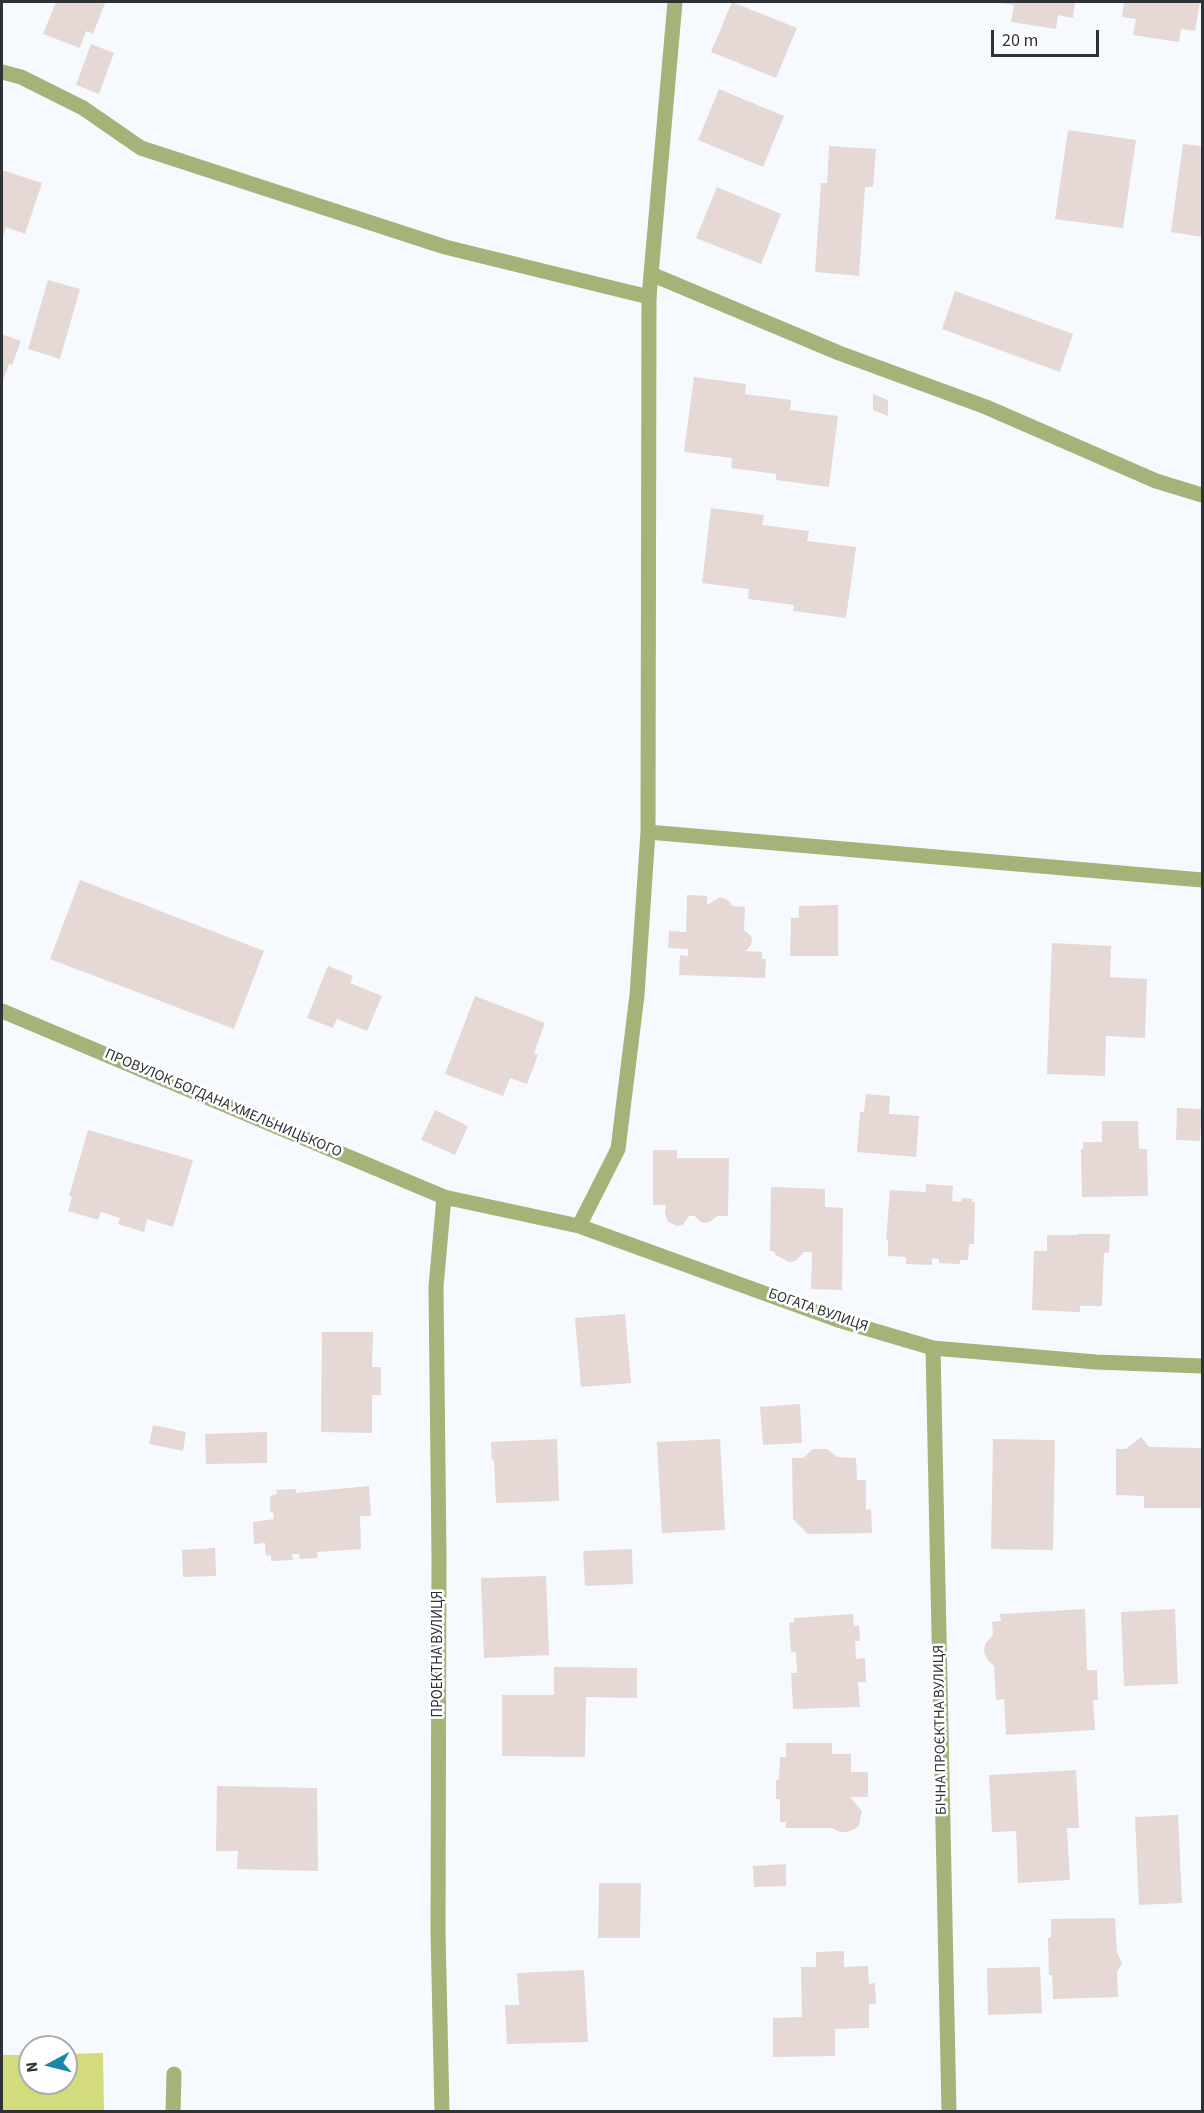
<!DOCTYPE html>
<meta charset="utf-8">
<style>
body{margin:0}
#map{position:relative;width:1204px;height:2113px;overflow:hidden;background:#f6fafe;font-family:"Source Sans 3",sans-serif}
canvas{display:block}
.frame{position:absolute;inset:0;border:3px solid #2e3135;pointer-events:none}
.north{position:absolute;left:18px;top:2035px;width:60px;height:60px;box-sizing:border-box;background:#fff;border:2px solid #abadae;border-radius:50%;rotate:263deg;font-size:16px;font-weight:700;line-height:24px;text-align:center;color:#2e3135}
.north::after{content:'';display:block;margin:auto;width:21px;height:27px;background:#1b86ae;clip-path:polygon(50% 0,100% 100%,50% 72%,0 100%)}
.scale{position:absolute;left:991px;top:30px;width:108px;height:27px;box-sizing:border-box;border:3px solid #2e3135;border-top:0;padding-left:8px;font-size:18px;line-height:21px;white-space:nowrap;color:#2e3135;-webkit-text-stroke:4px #fff;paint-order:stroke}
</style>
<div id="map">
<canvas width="1204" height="2113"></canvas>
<div class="frame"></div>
<div class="north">N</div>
<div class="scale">20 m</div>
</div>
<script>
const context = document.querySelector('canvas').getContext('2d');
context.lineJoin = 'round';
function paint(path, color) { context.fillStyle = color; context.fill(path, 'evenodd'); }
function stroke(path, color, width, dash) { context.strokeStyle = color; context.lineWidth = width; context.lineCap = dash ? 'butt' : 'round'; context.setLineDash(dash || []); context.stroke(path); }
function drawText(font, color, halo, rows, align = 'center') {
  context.font = font + ' "Source Sans 3",sans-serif'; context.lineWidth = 5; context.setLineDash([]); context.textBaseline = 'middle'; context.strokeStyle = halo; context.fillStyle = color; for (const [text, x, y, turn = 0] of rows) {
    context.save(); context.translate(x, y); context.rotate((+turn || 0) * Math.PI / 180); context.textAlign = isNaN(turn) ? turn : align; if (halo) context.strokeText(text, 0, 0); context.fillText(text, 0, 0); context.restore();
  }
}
const green = new Path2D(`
 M103,2053L104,2111H2V2055H30V2083H66V2054Z`);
const building = new Path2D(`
 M56,2H100L105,3L93,34L86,31L80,48L43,34Z
 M732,2L797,28L776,78L711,52Z
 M996,2H1075L1073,18L1058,15L1056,29L1011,22L1014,5Z
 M1124,2H1200L1195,31L1181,29L1179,42L1133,35L1136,19L1122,17Z
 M91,44L114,53L99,94L76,85Z
 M719,89L784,116L763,167L698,140Z
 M1068,130L1136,140L1123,228L1055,219Z
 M1183,144L1202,146V237L1171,232Z
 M829,146L876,149L873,187H865L859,276L815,272L821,183H827Z
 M2,170L42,183L25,234L6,227L2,242Z
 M717,187L781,214L761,264L696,238Z
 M48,280L80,289L60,359L28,349Z
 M955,291L1073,334L1060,372L942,329Z
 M2,334L21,341L12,365L9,364L2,384Z
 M694,377L746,384L745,394L791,400L790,410L838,416L829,487L776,480V474L731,468L732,458L684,452Z
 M873,394L888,400V416L873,410Z
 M711,508L764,515L762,525L809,531L807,541L856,547L846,618L793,611L794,605L748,599L749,589L702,583Z
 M80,880L264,951L234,1029L50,959Z
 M687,895L707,896V905L720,897L729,901L732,906L745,907L744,930L751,936L752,941L751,945L746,951L762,952V959H766L765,978L679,975L680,955L688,956V949L668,948L669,931L686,932Z
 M838,905V956H790L791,918H799V906Z
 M1052,943L1111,946L1110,977L1147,979L1145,1038L1106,1036L1105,1076L1047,1074Z
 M328,966L353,976L350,983L382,996L367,1031L337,1019L333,1028L307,1018Z
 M475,996L545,1023L534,1053L538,1055L527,1084L510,1078L503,1096L445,1074Z
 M866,1094L890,1096L889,1114L919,1116L916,1157L857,1152L860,1112H864Z
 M1177,1108L1202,1109L1200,1141L1176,1140Z
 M435,1110L468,1126L455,1155L421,1140Z
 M1102,1121H1138L1139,1149H1147L1148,1196L1082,1197L1081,1149H1083V1142H1102Z
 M88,1130L193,1160L173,1227L147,1219L144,1232L118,1224L120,1218L101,1212L98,1220L68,1211L72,1197L69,1196Z
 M653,1150H677V1158H729L728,1216H717L710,1222L706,1223L701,1222L695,1216H689L683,1225L677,1226L668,1222L665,1213L666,1205H653Z
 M926,1184L953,1186L952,1201L961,1202L962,1198L973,1199L972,1202H975L974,1244H969L968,1260H960V1264L939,1263V1259L932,1258V1265L906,1264V1257L888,1256V1240H886L890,1190L926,1192Z
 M771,1187L825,1189V1207L843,1208L842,1290L811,1289L812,1252H804L795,1261L789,1262L776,1255L774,1251H770Z
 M1078,1234H1110L1109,1253H1104L1102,1306H1080V1312L1032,1310L1034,1251H1047V1235H1078Z
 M625,1314L631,1383L581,1387L575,1318Z
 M322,1332H373L372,1367H381V1395H372V1433L321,1432Z
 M800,1404L802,1443L763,1445L760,1407Z
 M153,1425L186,1432L183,1451L149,1444Z
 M267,1432V1463L206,1464L205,1434Z
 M1141,1437L1149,1447L1202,1448L1201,1508H1144V1496L1116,1495V1449H1126Z
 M557,1439L559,1501L496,1503L494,1460L492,1461L491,1442Z
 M720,1439L725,1530L662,1533L657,1442Z
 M993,1439L1055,1440L1053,1550L991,1549Z
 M813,1449H827L837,1457L856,1458L857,1480H866V1510L871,1509L872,1533L808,1534L793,1519L792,1458H803Z
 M369,1486L371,1516H360L361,1549L317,1552L318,1558L300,1559L299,1554H292L293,1560L271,1561V1555L266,1556L265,1543L254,1544L253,1522L274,1519L273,1512H270V1496L277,1494L276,1490L296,1489V1493Z
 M215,1548L216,1576L183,1577L182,1550Z
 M632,1549L633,1584L585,1586L583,1551Z
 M546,1576L549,1655L484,1658L481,1578Z
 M1085,1609L1087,1670H1097L1098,1700H1093L1095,1730L1006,1735L1004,1699L996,1700L994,1666L987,1659L984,1651L985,1644L993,1635L992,1622L1001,1621L1000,1614Z
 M1175,1609L1178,1684L1124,1686L1121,1612Z
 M853,1614L854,1626L859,1625L860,1641H855L856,1659L865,1658L866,1682H858L860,1707L793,1709L791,1673H797L796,1652H791L789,1623L794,1622V1618Z
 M554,1667L637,1668V1698L586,1697L585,1757L502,1756V1695H554Z
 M786,1743H832V1754H851V1772H868V1797H850L862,1811L859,1825L855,1829L847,1832H840L832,1828H786V1822H780V1799H776V1780H779L780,1757H786Z
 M1076,1770L1079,1828H1067L1070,1880L1018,1883L1016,1831L992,1832L989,1775Z
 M217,1786L317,1788L318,1871L237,1869L238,1851H216Z
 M1178,1815L1182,1903L1139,1905L1135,1817Z
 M786,1864V1886L754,1887L753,1866Z
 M599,1883H641L640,1938H598Z
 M1115,1918L1117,1953L1122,1963L1117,1972L1118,1997L1053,1999L1052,1975H1049L1048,1938H1051V1919Z
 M844,1951V1967L868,1966L869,1984L875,1983L876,2004H869V2028L835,2029V2056L773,2057V2018L802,2017L801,1967H816V1952Z
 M1040,1967L1042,2013L988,2015L987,1968Z
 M584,1970L588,2042L507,2044L505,2005H519L517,1973Z`);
const service = new Path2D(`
 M2,72L21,77L83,108L141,148L445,247L649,297
 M173,2112L174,2074`);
const minor = new Path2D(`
 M651,274L839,353L986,407L1156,481L1202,495
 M648,832L1202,880
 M2,1011L444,1197L579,1226L838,1320L933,1348L1096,1362L1202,1366
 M579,1226L618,1149L637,995L648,832L649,297L675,2
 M933,1348L949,2112
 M442,2112L438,1932L439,1557L436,1287L444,1197`);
const streetNames = [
 ["ПРОВУЛОК БОГДАНА ХМЕЛЬНИЦЬКОГО",223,1104,23],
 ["БОГАТА ВУЛИЦЯ",818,1311,19],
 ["ПРОЕКТНА ВУЛИЦЯ",439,1654,-90],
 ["БІЧНА ПРОЄКТНА ВУЛИЦЯ",941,1730,-91]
];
paint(green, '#d4db7d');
paint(building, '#e6d8d5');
stroke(service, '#a4b377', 15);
stroke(minor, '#a4b377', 15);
drawText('15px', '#2e3135', '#fff', streetNames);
</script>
